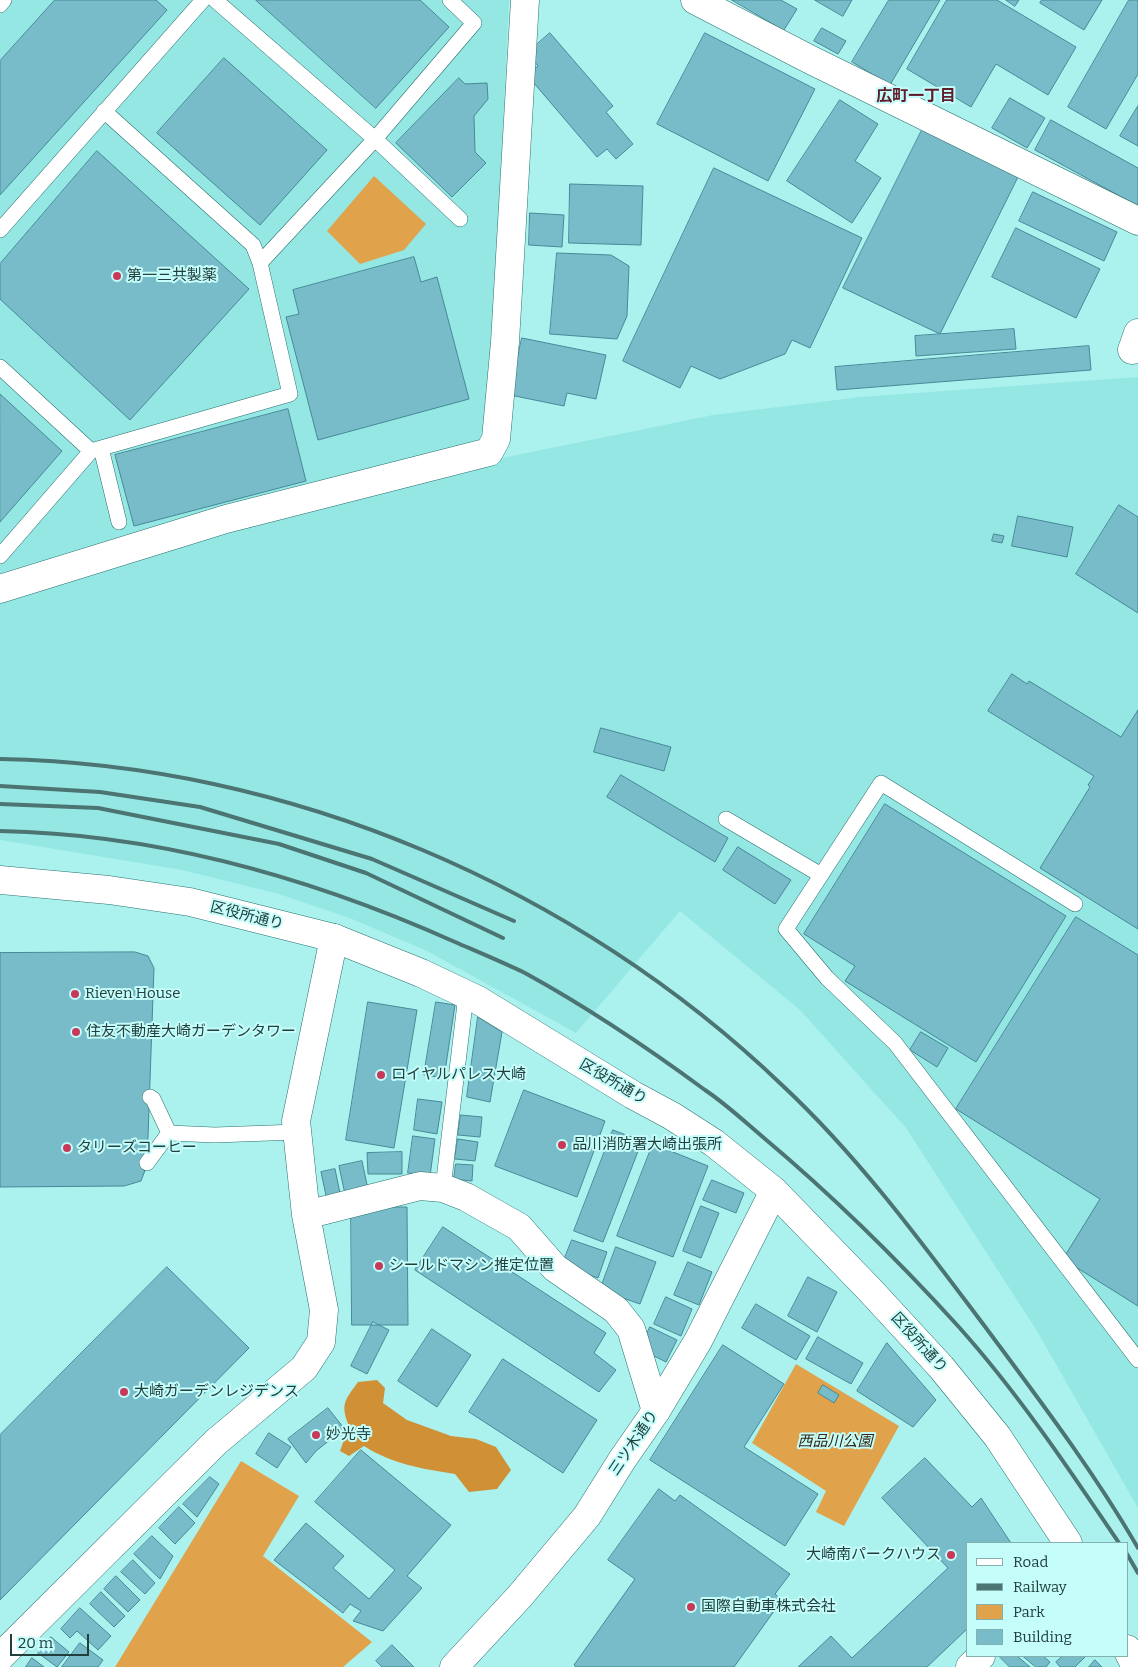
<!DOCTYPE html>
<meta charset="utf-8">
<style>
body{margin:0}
#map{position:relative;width:1138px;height:1667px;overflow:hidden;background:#abf2ef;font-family:Bitter,serif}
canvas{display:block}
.legend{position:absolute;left:966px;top:1542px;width:162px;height:115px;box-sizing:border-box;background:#c4fdfa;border:1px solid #83b1af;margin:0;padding:6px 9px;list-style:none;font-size:15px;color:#223f3e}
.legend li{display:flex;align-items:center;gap:10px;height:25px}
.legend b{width:25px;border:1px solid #83b1af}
.scale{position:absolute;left:10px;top:1634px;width:79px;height:22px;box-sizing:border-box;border:2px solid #223f3e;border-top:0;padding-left:6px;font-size:15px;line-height:18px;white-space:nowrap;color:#223f3e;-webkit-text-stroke:4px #c4fdfa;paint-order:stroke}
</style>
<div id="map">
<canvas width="1138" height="1667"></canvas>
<ul class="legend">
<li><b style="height:6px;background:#fff"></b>Road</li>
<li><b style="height:6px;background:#4b7473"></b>Railway</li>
<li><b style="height:14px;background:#e0a24b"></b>Park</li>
<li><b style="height:14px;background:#78bcca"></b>Building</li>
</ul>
<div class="scale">20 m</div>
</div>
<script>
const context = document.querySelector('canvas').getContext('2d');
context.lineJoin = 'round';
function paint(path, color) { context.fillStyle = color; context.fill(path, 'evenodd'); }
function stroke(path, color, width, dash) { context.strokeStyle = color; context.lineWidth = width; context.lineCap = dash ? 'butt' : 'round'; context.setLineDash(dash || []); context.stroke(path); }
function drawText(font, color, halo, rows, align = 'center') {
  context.font = font + ' Bitter,"Noto Sans JP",serif'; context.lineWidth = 4; context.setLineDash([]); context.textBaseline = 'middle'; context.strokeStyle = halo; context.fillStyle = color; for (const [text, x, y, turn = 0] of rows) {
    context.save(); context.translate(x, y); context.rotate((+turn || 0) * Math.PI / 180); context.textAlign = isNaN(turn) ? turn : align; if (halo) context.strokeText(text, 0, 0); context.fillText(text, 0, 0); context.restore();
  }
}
const built = new Path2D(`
 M0,0H509L489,430L473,448L0,580Z
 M1138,377V1508L1037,1331L906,1128L800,1010L680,911L576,1033L427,951L352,919L279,894L182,870L0,840V598L394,480L713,415L860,397Z`);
const green = new Path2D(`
 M374,176L426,224L404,250L360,264L327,231Z
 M796,1364L899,1426L844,1526L816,1512L826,1491L752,1443Z
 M241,1461L299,1496L263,1556L372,1642L343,1667H115Z`);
const forest = new Path2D(`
 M377,1380L385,1388L383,1403L407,1420L451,1436L476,1439L496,1447L511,1470L497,1489L469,1492L455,1474C423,1469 392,1464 364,1446L349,1456L340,1451L349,1426C340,1404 345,1400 358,1382Z`);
const building = new Path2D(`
 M55,0H156L167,10L0,195V61Z
 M256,0H420L449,27L376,108Z
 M732,0H781L797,9L784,30Z
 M815,0H852L843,16Z
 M889,0H940L890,85L852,62Z
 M947,0H997L1076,47L1048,95L996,64L971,107L907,69Z
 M1006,0H1019L1015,6Z
 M1042,0H1102L1084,30L1040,3Z
 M1129,0H1138V74L1106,129L1068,107Z
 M822,28L846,41L838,54L814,41Z
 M550,33L613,106L606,112L633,144L616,159L607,149L597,157L527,75L538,66L527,53Z
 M705,33L815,89L768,181L657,124Z
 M224,58L327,150L260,225L157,133Z
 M459,78L465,84L487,83L488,99L474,116L475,152L486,163L452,197L396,143Z
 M1010,98L1045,118L1027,148L992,128Z
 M840,100L878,124L855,161L881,178L852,223L787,181Z
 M1138,106V146L1120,136Z
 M1051,120L1138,168V206L1035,150Z
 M922,130L1018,177L940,334L843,288Z
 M97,151L249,289L130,420L0,299V264Z
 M714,168L862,238L810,348L792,340L785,354L720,379L691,366L680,388L623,361Z
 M570,184L643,186L641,245L569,243Z
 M1033,192L1117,232L1104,261L1019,221Z
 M530,213L564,215L562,247L529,245Z
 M1016,228L1100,269L1076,318L992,277Z
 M557,253L611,255L629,266L627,316L617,339L550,334Z
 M414,257L421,282L437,277L469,399L318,440L286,317L299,314L293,290Z
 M1014,329L1016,349L916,356L915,336Z
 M522,338L606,355L596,399L567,393L564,406L510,395Z
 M1089,346L1091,370L837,390L835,367Z
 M0,394L62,451L0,522Z
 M288,409L306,481L134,526L115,455Z
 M1119,505L1138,517V613L1076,574Z
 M1018,516L1073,527L1067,557L1012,546Z
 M994,534L1004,536L1002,543L992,541Z
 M1012,674L1027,684L1029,681L1121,737L1138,710V929L1040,868L1090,787L1088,785L1094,776L988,711Z
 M601,728L671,747L664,771L594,752Z
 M621,775L728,838L715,862L607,797Z
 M885,804L1066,916L976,1062L845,981L855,966L804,934Z
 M738,847L791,880L775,904L723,870Z
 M1076,917L1138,955V1306L1063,1259L1100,1199L956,1109Z
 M135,952L148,956L154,968L147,1165L141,1181L124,1186L0,1187V953Z
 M368,1002L417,1010L394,1148L346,1140Z
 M436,1002L455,1005L444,1078L424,1075Z
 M478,1017L502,1032L490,1102L467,1097Z
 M921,1032L948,1048L937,1067L910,1050Z
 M524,1090L605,1121L577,1197L495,1166Z
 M418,1099L442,1102L437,1134L414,1130Z
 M461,1115L482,1117L480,1137L458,1135Z
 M613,1130L642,1141L603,1242L574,1231Z
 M413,1136L435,1139L430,1176L408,1173Z
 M458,1139L478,1142L475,1161L455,1159Z
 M653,1144L708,1166L673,1257L617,1236Z
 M402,1152V1174H368L367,1153Z
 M362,1161L369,1194L346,1199L339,1166Z
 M456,1164L473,1165L472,1181L454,1179Z
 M335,1169L341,1198L327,1200L321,1172Z
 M712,1180L744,1193L736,1213L703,1200Z
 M701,1206L719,1213L701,1258L683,1251Z
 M351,1207H407L408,1325H352Z
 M443,1227L606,1333L594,1353L616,1370L599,1392L415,1270Z
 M572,1240L607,1252L598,1278L562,1265Z
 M616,1247L656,1262L640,1304L600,1290Z
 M688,1262L712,1272L699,1305L674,1295Z
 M167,1267L249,1348L0,1600V1435Z
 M808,1277L837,1292L817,1332L788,1316Z
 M666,1297L692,1309L681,1336L654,1324Z
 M756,1304L810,1336L796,1360L742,1328Z
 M373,1322L389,1330L367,1374L351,1366Z
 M650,1327L677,1340L666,1362L646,1352L644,1340Z
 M432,1329L471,1355L437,1407L398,1381Z
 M818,1337L863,1363L851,1384L806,1359Z
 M887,1343L936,1400L913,1427L857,1391Z
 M723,1345L784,1384L744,1447L818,1494L785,1546L650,1460Z
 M503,1359L597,1420L563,1473L469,1412Z
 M823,1385L839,1395L834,1403L818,1393Z
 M328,1408L347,1432L331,1439L316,1451L306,1463L288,1439Z
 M269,1433L291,1447L277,1468L256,1454Z
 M361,1450L451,1525L407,1576L422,1588L383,1631L353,1621L361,1611L350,1604L343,1613L274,1560L306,1523L344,1556L333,1568L369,1599L395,1570L315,1502Z
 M925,1458L972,1507L981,1498L1011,1543H967V1629L927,1667H798L831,1636L852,1658L948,1568L882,1498Z
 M210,1477L219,1484L197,1517L183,1504Z
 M659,1489L675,1501L680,1495L790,1574L775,1594L782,1600L734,1667H576L574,1665L635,1579L608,1560Z
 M179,1507L195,1523L175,1544L159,1528Z
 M152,1536L173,1556L160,1579L134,1554Z
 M133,1560L155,1583L145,1594L121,1572Z
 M116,1576L140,1600L128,1612L104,1589Z
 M101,1592L125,1616L114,1627L90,1604Z
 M80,1608L111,1636L98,1650L77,1631L70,1638L61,1629Z
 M51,1637L69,1652L57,1667L38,1653Z
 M80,1643L103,1660L98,1667H62Z
 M392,1645L414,1667H382L376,1661Z
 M999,1656H1017L1030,1667H1010Z
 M1023,1656H1043L1050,1662L1046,1667H1036Z
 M1063,1656H1086L1075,1667H1060L1056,1662Z
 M32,1658L44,1667H26Z
 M1095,1660L1102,1667H1089Z`);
const lane = new Path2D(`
 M215,0L375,139L460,219
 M0,5L4,0
 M0,230L203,0
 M260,263L375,139L474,23L450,0
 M0,367L91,451
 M101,448L119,522
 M0,556L91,451L290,394L260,263L253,245L104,111
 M726,819L821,875
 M1075,904L881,783L786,929L827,978L895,1043L1138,1360
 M169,1133L215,1135L297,1132
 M147,1163L169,1133L153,1099L150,1097
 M443,1188L466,995`);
const street = new Path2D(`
 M695,0L809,59L1138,221
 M1138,333L1132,350L1138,349
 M0,589L226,519L489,452L496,439L505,342L525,0
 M306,1215L420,1186L443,1188L466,1197L519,1227L555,1268L616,1310L631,1329L656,1411
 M0,1657L216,1442L304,1368L321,1342L324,1310L306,1215L296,1121L334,938
 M970,1667L981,1656`);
const secondary = new Path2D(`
 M0,880L109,890L190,902L334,938L421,973L478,1000L633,1095L672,1116L714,1143L774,1191L869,1289L941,1367L997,1436L1068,1543
 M1127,1649L1136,1667
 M454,1667L520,1596L587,1516L622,1460L656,1411L698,1341L774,1191`);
const rail = new Path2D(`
 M0,759C288,764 576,887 783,1086C861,1159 925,1247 989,1332C1041,1402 1094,1472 1138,1548
 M0,786L100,792L200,807L372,859L514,921
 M0,804L98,808L279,844L366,873L503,938
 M0,831C157,834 312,878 455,942C478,952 502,962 525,973C587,1007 648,1048 705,1090C726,1104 745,1122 764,1138C833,1196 898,1260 958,1326C1018,1393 1069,1469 1119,1543
 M1127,1554L1138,1573`);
const markers = [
 [117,276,5,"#c83858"],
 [75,994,5,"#c83858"],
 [76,1032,5,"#c83858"],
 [381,1075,5,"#c83858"],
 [562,1145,5,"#c83858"],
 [67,1148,5,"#c83858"],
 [379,1266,5,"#c83858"],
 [124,1392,5,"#c83858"],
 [316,1435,5,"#c83858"],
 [951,1555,5,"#c83858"],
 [691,1607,5,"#c83858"]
];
const poiNames = [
 ["第一三共製薬",127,276],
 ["Rieven House",85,994],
 ["住友不動産大崎ガーデンタワー",86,1032],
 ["ロイヤルパレス大崎",391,1075],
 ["品川消防署大崎出張所",572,1145],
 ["タリーズコーヒー",77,1148],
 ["シールドマシン推定位置",389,1266],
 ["大崎ガーデンレジデンス",134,1392],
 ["妙光寺",326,1435],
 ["大崎南パークハウス",941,1555,"right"],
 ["国際自動車株式会社",701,1607]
];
const streetNames = [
 ["区役所通り",247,916,14],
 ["区役所通り",613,1082,30],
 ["区役所通り",919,1343,48],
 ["三ツ木通り",634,1443,-56]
];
const parkNames = [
 ["西品川公園",835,1442]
];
const neighbourhoodNames = [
 ["広町一丁目",916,97]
];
paint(built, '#95e7e4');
paint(green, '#e0a24b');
paint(forest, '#cf9036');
paint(building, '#78bcca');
stroke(building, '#468997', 1);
stroke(lane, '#29716f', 16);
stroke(street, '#29716f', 29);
stroke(secondary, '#29716f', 29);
stroke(lane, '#fff', 15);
stroke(street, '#fff', 28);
stroke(secondary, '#fff', 28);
stroke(rail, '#4b7473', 4);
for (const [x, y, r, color] of markers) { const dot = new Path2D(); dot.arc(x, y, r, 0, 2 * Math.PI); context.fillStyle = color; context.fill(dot); stroke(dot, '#c4fdfa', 2); }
drawText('15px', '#223f3e', '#c4fdfa', poiNames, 'left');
drawText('15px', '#223f3e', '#c4fdfa', streetNames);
drawText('italic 15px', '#362714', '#c4fdfa', parkNames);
drawText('bold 16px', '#611c2a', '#c4fdfa', neighbourhoodNames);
</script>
